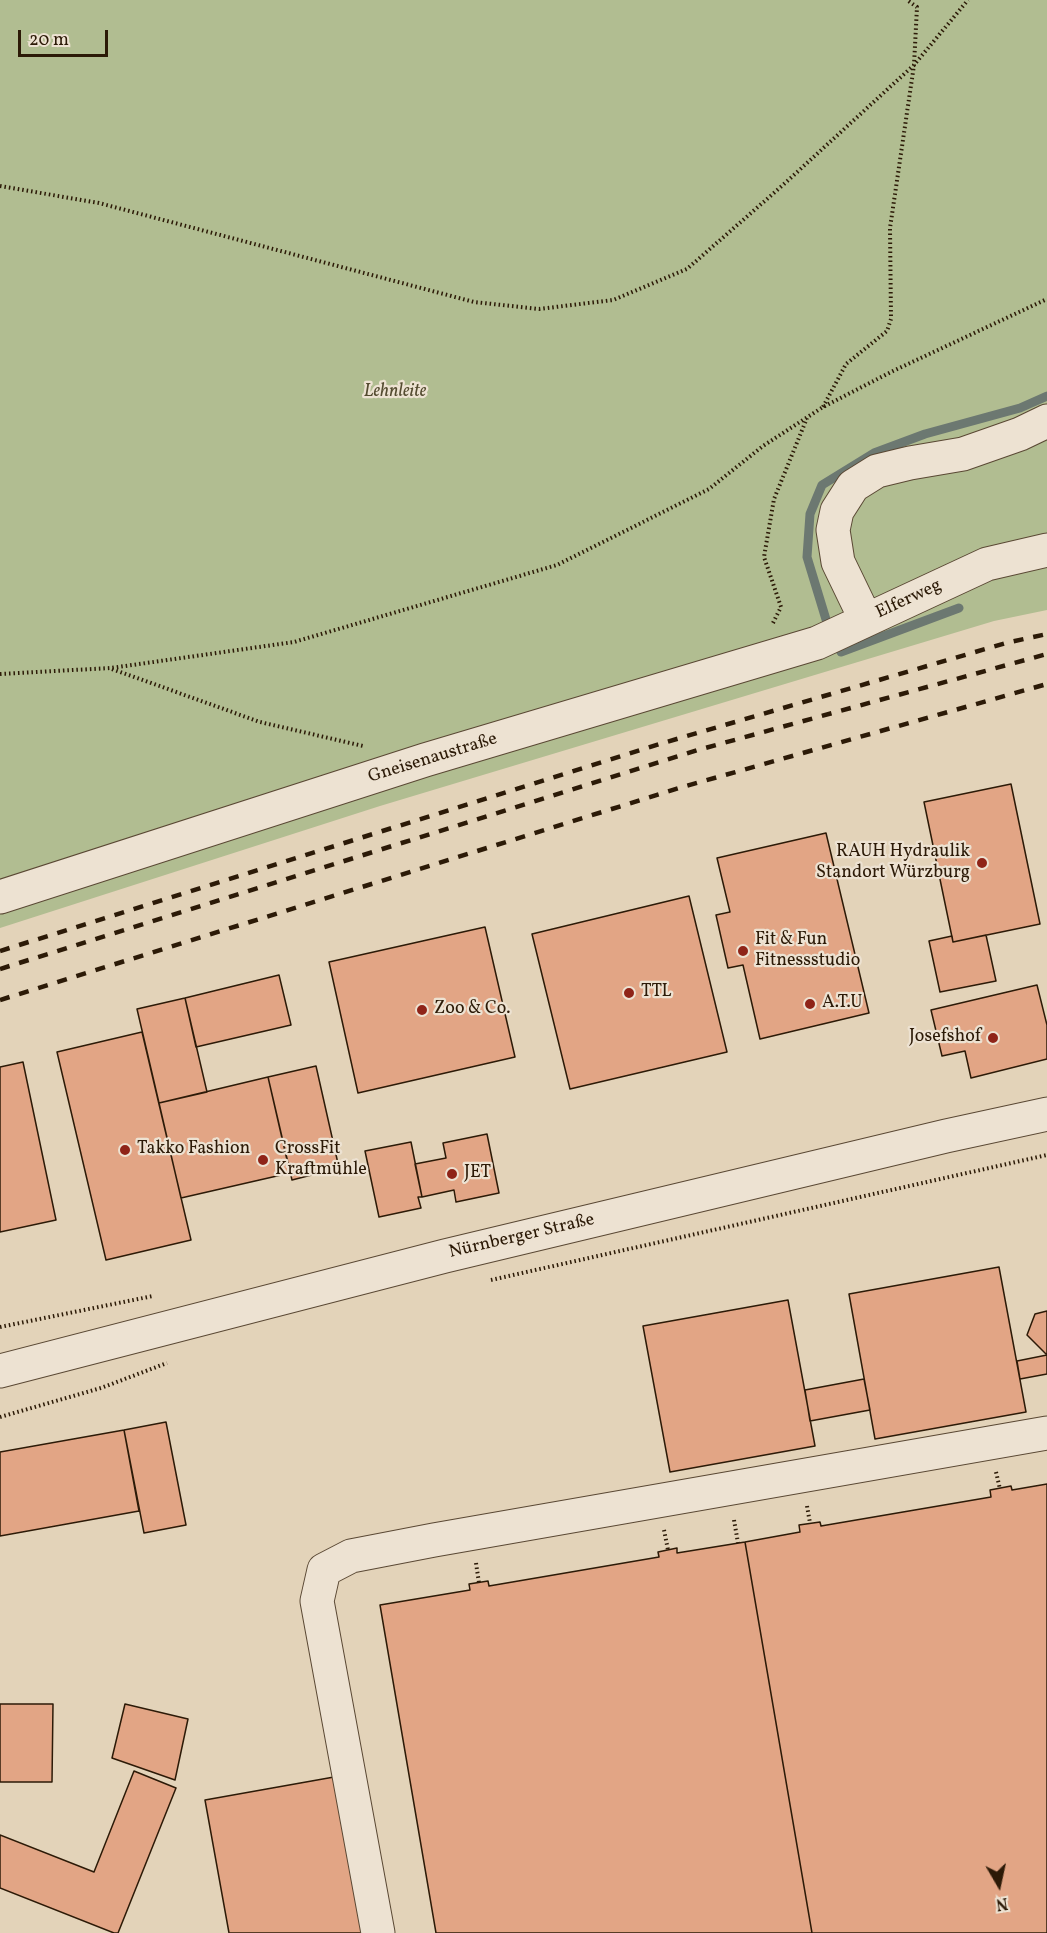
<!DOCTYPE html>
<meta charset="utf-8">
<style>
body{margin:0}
#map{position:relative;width:1047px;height:1933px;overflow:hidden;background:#e3d3b9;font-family:Vollkorn,serif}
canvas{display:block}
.north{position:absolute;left:969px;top:1855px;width:60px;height:60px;-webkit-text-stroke:4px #ede2d2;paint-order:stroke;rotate:171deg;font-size:16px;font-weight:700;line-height:24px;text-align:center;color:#2c1a07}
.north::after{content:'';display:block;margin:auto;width:21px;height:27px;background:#2c1a07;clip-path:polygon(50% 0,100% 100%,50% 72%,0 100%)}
.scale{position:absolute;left:18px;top:30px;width:90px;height:27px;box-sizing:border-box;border:3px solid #2c1a07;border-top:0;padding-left:8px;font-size:18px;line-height:21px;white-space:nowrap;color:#2c1a07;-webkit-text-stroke:4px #ede2d2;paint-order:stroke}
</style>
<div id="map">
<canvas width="1047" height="1933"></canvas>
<div class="north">N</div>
<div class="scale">20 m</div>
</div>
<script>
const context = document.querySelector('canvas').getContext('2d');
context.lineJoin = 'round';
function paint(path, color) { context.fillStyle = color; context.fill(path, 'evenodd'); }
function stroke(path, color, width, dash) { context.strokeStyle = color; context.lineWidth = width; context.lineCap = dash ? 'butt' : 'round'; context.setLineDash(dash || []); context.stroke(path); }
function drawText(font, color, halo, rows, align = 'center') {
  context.font = font + ' Vollkorn,serif'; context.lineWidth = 4.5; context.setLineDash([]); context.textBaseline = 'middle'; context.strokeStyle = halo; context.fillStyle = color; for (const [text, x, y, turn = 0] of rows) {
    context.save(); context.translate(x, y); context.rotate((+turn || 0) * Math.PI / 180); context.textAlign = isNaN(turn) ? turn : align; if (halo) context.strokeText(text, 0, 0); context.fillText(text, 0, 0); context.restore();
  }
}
const green = new Path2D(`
 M0,0H1047V610L994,621L380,806L0,928Z`);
const stream = new Path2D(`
 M959,608L841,652L828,626L807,557L810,514L822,485L874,453L925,434L1020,408L1047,396`);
const building = new Path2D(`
 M1011,784L1040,924L953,942L924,802Z
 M826,833L869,1013L760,1039L743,965L728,968L716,915L730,912L717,858Z
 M689,896L727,1052L570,1089L532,934Z
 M485,927L515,1057L358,1093L329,962Z
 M986,935L996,981L940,992L929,941L952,936L953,942Z
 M279,975L291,1025L196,1047L185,998Z
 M1037,985L1047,1025V1059L971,1078L965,1051L942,1056L931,1010Z
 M185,998L207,1092L159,1103L137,1009Z
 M142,1032L191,1240L106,1260L57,1052Z
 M23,1062L56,1220L0,1232V1067Z
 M316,1066L339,1168L292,1180L268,1077Z
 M268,1077L290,1173L181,1198L159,1103Z
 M487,1134L499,1193L456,1202L454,1190L422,1197L415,1164L446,1158L443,1143Z
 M411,1142L422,1197H418L421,1208L379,1217L365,1151Z
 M999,1267L1026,1412L875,1439L849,1294Z
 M788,1300L815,1446L670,1472L643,1326Z
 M1047,1311V1374L1020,1379L1017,1361L1047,1355L1027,1335L1035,1314Z
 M864,1379L870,1410L810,1421L805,1390Z
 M166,1422L186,1525L144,1533L124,1430Z
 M124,1430L139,1511L0,1536V1452Z
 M1047,1484V1933H812L745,1542L800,1532L799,1525L820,1522L821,1526L991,1497L990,1490L1011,1486L1012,1490Z
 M745,1542L812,1933H436L380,1605L470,1590L469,1584L488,1581L489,1586L659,1557L658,1552L677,1548V1553Z
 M0,1704H53L52,1782H0Z
 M125,1704L188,1719L175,1780L112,1758Z
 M134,1771L176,1788L118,1933H114L0,1888V1835L94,1872Z
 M334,1777L362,1933H229L205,1800Z`);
const path = new Path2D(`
 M0,186L99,203L474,302L539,309L613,300L687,269L783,185L914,65L968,0
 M823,407L846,364L887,331L891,319L890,228L914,65L917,7L907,0
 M773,623L781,607L764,557L774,499L807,418
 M112,669L260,722L363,746
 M0,674L111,668L294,642L557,565L709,489L763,446L823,407L893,371L1047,299
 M491,1280L1047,1155
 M0,1327L153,1296
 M0,1417L101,1388L167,1363
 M996,1472L1000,1489
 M807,1506L810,1523
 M734,1520L738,1543
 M664,1530L668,1550
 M476,1563L479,1583`);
const minor = new Path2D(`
 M866,620L838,562L833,530L837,511L853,486L877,471L910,463L963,454L1020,434L1047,421
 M0,897L425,760L817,643L987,564L1047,550
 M0,1371L445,1256L946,1136L1047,1114
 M378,1933L317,1601L324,1570L351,1556L434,1540L1047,1433`);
const rail = new Path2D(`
 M0,951L663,743L1006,643L1047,634
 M0,969L698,750L1047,654
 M0,1000L679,788L1047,684`);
const markers = [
 [982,863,6,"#8f2418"],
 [743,951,6,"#8f2418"],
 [629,993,6,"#8f2418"],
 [810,1004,6,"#8f2418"],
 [422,1010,6,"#8f2418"],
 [993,1038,6,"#8f2418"],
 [125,1150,6,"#8f2418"],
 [263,1160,6,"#8f2418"],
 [452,1174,6,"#8f2418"]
];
const parkNames = [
 ["Lehnleite",395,393]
];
const streetNames = [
 ["Elferweg",909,600,-25],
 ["Gneisenaustraße",433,759,-17],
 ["Nürnberger Straße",522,1237,-13]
];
const poiNames = [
 ["RAUH Hydraulik",970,853,"right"],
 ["Standort Würzburg",970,874,"right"],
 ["Fit & Fun",755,941],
 ["Fitnessstudio",755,962],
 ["TTL",641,993],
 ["A.T.U",822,1004],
 ["Zoo & Co.",434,1010],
 ["Josefshof",981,1038,"right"],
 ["Takko Fashion",137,1150],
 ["CrossFit",275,1150],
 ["Kraftmühle",275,1171],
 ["JET",464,1174]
];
paint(green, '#b1bd91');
stroke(stream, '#6c7871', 9);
paint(building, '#e2a585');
stroke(building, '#2c1a07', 1.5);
stroke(minor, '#5a4834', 35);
stroke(path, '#2c1a07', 4, [1.5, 3]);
stroke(minor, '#ede2d2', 33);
stroke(rail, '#2c1a07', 4.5, [10, 10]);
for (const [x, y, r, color] of markers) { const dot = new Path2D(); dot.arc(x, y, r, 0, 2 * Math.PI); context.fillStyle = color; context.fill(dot); stroke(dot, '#ede2d2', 2); }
drawText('italic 18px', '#544b30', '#ede2d2', parkNames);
drawText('18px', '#2c1a07', '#ede2d2', streetNames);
drawText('18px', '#2c1a07', '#ede2d2', poiNames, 'left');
</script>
